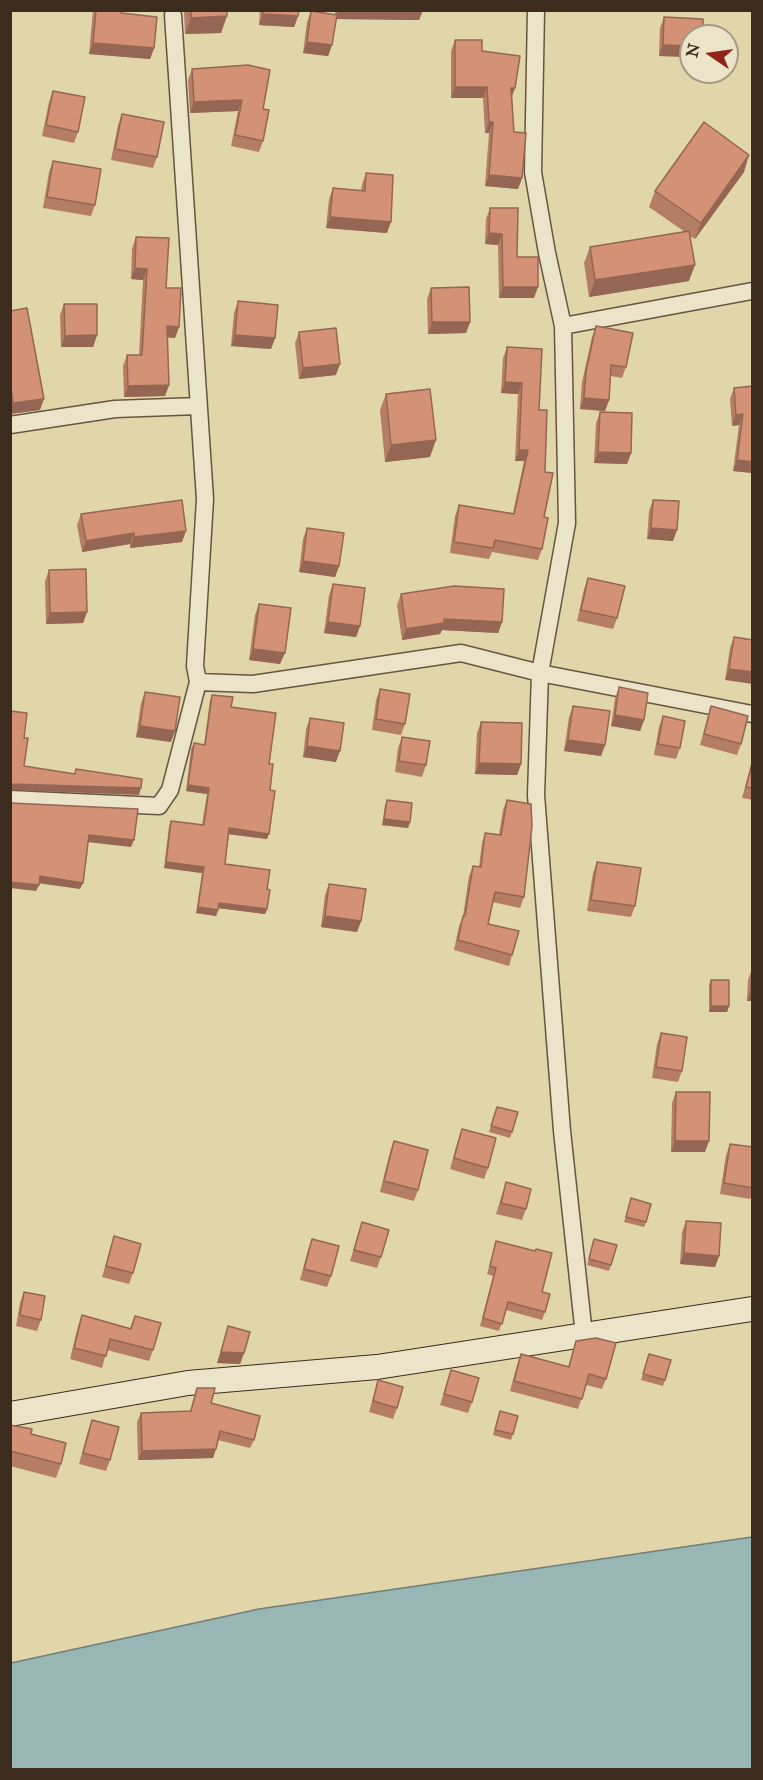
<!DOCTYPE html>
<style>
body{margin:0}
#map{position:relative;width:763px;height:1780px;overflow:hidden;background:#e1d5aa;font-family:"IM FELL Great Primer",serif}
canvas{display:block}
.frame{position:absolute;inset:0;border:12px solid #3c2c1d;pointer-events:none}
.north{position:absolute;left:679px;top:24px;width:60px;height:60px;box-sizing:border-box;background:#ece4c8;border:2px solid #a69a84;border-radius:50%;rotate:283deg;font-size:16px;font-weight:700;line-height:24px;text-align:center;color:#3c2c1d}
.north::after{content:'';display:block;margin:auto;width:21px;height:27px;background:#8f2418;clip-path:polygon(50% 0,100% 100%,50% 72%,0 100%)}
</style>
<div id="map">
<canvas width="763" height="1780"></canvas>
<div class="frame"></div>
<div class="north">N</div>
</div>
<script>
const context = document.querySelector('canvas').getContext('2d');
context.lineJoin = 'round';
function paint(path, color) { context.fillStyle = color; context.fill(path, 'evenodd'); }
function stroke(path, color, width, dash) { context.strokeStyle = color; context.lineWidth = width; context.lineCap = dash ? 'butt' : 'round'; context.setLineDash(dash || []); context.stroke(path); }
const water = new Path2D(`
 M752,1537V1769H11V1663L259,1609Z`);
const minor = new Path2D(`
 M536,10L533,172L547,253L563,326L567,523L540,673L536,795L562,1131L584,1335
 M563,326L752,291
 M10,425L115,409L198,406
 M198,682L253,684L461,653L540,673L752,714
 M10,799L159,806L170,790L198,682L195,666L205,499L173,15`);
const secondary = new Path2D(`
 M10,1414L188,1383L377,1367L752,1309`);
const wall = new Path2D(`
 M93,10H121V13L154,48L150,59L89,54Z
 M184,10H227L221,33L185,34Z
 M260,10H299L298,16L294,27L259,25Z
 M335,10H423L419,20L336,19L332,45L328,56L303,53L307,22L311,11L335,15Z
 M664,17L691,36V57L659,56L660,28Z
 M455,40L482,51L512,98L514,132L522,178L518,189L485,186L489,133H485L483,98H451V51Z
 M192,69L263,109V141L259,152L231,146L238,111L190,113L188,80Z
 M53,91L78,132L74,143L42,136L49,102Z
 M122,114L157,157L153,168L111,160L118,125Z
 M53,161L95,205L91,216L43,208L49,172Z
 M744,172L695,239L690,236L689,281L589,297L584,263L590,247L685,232L649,207L655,191Z
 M366,173L387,233L326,228L329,199L333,188L361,191L362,184Z
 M490,208L517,257L534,298H499L498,245L485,244L486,219Z
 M136,237L166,288L179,327L175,338L167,337L169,385L165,396L124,397L123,366L127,355H139L143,280L131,279L132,248Z
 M431,288L470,322L466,333L428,334L427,299Z
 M238,301L275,338L271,349L231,346L234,313Z
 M64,304L97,335L93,347H61L60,315Z
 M10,311L40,410L10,414Z
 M596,326L626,367L622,378L611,376L609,400L605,411L580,409L582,382L592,337Z
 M299,332L336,375L299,379L295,343Z
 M507,347L539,410L544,517L542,549L538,560L492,552L489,559L450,553L455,516L459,505L513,513L524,461H515L518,394L501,393L503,358Z
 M753,386V473L733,471L739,425L732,426L730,399L734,388Z
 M386,394L430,457L385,462L380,410Z
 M600,412L631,453L627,464L594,463L596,423Z
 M653,500L673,541L647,539L649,511Z
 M81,514L182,542L130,548V544L82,552L77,525Z
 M307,528L339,566L335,577L299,572L303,539Z
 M49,570L87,612L83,623L46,624L45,581Z
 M588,578L617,618L613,629L577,621L584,589Z
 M333,584L360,626L356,637L324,633L329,595Z
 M401,594L502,622L498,633L442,630L440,634L402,640L397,605Z
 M259,604L280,664L249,660L255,615Z
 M734,637L753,640L725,680L730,648Z
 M619,687L644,720L640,731L611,726L615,698Z
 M380,689L405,724L401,735L372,730L376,700Z
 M145,692L171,742L136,737L141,703Z
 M212,695L231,707L269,764L270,790L267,839L229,834L225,864L267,889V909L265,914L219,908L216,916L196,913L202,873L164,868L169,826L171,821L202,825L207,794L186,791L191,749L194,743L204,745L210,700Z
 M573,706L605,745L601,756L564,751L569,717Z
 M711,706L741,744L737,755L700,745Z
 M663,716L680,748L676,759L654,755L659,727Z
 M310,718L336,762L303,757L306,729Z
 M481,722L521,764L517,775L475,774L477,733Z
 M402,737L426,765L422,777L395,772L398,748Z
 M753,757V800L742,798Z
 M387,800L410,822L408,828L382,825L385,805Z
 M507,800L524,897L520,908L492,902L488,924L512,955L509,966L454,950L459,926L463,916L469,876L473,866L479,867L482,843L485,833L499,835L503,810Z
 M597,862L635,906L631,917L587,911L593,873Z
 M329,884L361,921L357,932L321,927L325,895Z
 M752,969L753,1001H747L748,980Z
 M711,980L729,1006L727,1012H709V985Z
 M661,1033L682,1071L678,1082L652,1078L657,1044Z
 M676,1092L705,1152H671L672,1103Z
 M497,1107L512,1132L510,1138L489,1132Z
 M462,1129L488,1168L484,1179L450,1169L458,1140Z
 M394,1141L418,1190L414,1201L380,1192L390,1152Z
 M730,1144L753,1147V1193L750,1199L720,1194L726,1155Z
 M506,1182L526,1209L522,1220L496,1214Z
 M631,1198L646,1222L644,1227L624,1222Z
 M686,1221L719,1256L715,1267L680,1264L682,1232Z
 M362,1222L381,1257L377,1268L350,1261Z
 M114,1236L133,1273L129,1284L102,1277Z
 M312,1239L331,1276L327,1287L300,1280L308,1250Z
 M594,1239L611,1265L609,1271L587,1265Z
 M496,1241L542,1292L545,1312L542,1320L506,1310L499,1331L480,1326L493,1276L487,1274Z
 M24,1292L41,1320L37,1331L16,1326L20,1303Z
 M82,1315L130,1328L135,1316L153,1350L149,1361L107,1350L102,1368L70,1359L78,1326Z
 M228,1326L244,1353L240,1364L217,1363Z
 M576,1341L606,1379L602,1389L586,1385L578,1409L510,1391L517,1365L521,1354L568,1367Z
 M649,1354L665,1380L663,1386L641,1380Z
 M451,1370L472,1402L468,1413L440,1405Z
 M378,1380L397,1408L393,1419L369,1412Z
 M197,1388L211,1403L254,1440L250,1448L218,1440L213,1458L138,1460L137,1422L141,1413L190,1411Z
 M500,1411L513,1434L511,1440L493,1435Z
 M92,1420L110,1460L106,1471L79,1464L88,1431Z
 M10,1425L31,1434L61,1464L56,1478L10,1466Z`);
const shadedWall = new Path2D(`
 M338,10H423L419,20L335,19Z
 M263,14L298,16L294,27L259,25Z
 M227,16L221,33L185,34L191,18Z
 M307,42L332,45L328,56L303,53Z
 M93,43L154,48L150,59L89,54Z
 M663,45L691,46V57L659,56Z
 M455,87H487L483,98H451Z
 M511,88H515L511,99Z
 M242,100L238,111L190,113L194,102Z
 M489,122H493L489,133H485Z
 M749,155L744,172L695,239L701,223Z
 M489,175L522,178L518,189L485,186Z
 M330,217L391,222L387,233L326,228Z
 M489,233L502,234L498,245L485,244Z
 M695,265L689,281L589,297L595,280Z
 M135,268L147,269L143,280L131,279Z
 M503,287H538L534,298H499Z
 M432,322H470L466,333L428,334Z
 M167,326L179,327L175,338L163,337Z
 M97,335L93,347H61L65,336Z
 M235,335L275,338L271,349L231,346Z
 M340,364L336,375L299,379L303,368Z
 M505,382L522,383L518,394L501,393Z
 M169,385L165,396L124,397L128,386Z
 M584,398L609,400L605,411L580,409Z
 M44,399L40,410L10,414V410L13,403Z
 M743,414L739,425L732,426L736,415Z
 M436,440L430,457L385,462L391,445Z
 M519,450H528L524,461H515Z
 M598,452L631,453L627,464L594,463Z
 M737,460L753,462V473L733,471Z
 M651,528L677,530L673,541L647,539Z
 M186,531L182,542L130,548L134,537Z
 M134,533L130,544L82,552L86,541Z
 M303,561L339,566L335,577L299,572Z
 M87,612L83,623L46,624L50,613Z
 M444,619L502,622L498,633L442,630L440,634L402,640L406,629Z
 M328,622L360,626L356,637L324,633Z
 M253,649L285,653L280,664L249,660Z
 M729,669L753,672V684L725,680Z
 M615,715L644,720L640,731L611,726Z
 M140,726L175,731L171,742L136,737Z
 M568,740L605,745L601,756L564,751Z
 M307,746L340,751L336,762L303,757Z
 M479,763L521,764L517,775L475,774Z
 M10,784L141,788L139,795L10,790Z
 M188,785L209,788L207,794L186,791Z
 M384,819L410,822L408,828L382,825Z
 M229,828L269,834L267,839L227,834Z
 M89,835L134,840L131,847L87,842Z
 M166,862L204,867L202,873L164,868Z
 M40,876L83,883L80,889L37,883Z
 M10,882L39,885L36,891L10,888Z
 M219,903L267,909L265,914L217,908Z
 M198,907L218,910L216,916L196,913Z
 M325,916L361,921L357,932L321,927Z
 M751,990H753V1001H747Z
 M711,1006H729L727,1012H709Z
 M675,1141H709L705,1152H671Z
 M684,1253L719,1256L715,1267L680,1264Z
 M221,1352L244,1353L240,1364L217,1363Z
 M216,1449L213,1458L138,1460L142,1451Z`);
const building = new Path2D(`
 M96,10H121V13L157,17L154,48L93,43Z
 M191,10H227V16L191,18Z
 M263,10H299L298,16L263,14Z
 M311,11L337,15L332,45L307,42Z
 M664,17L703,19V36H691V46L663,45Z
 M455,40H482V51L520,56L515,88H511L514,132L526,133L522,178L489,175L493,122H489L487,87H455Z
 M248,65L270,70L263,109L269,110L263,141L235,135L242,100L194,102L192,69Z
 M53,91L85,97L78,132L46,125Z
 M122,114L164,122L157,157L115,149Z
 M704,122L749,155L701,223L655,191Z
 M53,161L101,169L95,205L47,197Z
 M366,173L393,175L391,222L330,217L333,188L365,191Z
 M490,208H518L517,257H538V287H503L502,234L489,233Z
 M689,231L695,265L595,280L590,247Z
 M136,237L169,238L166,288H181L179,327L167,326L169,385L128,386L127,355H142L147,269L135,268Z
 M469,287L470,322H432L431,288Z
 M238,301L278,305L275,338L235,335Z
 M64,304H97V335L65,336Z
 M27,308L44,399L13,403L10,382V311Z
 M596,326L633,333L626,367L611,365L609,400L584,398L586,371Z
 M336,328L340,364L303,368L299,332Z
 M507,347L542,349L539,410H547L545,472L553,473L544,517L548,518L542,549L495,540L493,548L454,542L459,505L514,514L528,450H519L522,383L505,382Z
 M753,386V462L737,460L743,414L736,415L734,388Z
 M430,389L436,440L391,445L386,394Z
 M600,412L632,413L631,453L598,452Z
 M182,500L186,531L134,537V533L86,541L81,514Z
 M653,500L679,501L677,530L651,528Z
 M307,528L344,533L339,566L303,561Z
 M86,569L87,612L50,613L49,570Z
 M588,578L625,586L617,618L581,610Z
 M333,584L365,588L360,626L328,622Z
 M454,586L504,589L502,622L444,619V623L406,629L401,594Z
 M259,604L291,608L285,653L253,649Z
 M734,637L753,640V672L729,669Z
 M619,687L648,693L644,720L615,715Z
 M380,689L410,694L405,724L376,719Z
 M145,692L180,697L175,731L140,726Z
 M212,695L233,697L231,707L276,713L269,764H273L270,790L275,791L269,834L229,828L225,864L270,870L267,889L270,890L267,909L219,903L218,910L198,907L204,867L166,862L171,821L204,825L209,788L188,785L194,743L205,745Z
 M573,706L610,711L605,745L568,740Z
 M711,706L748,716L741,744L704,734Z
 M10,711L27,713L24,738H28L24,766L75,774L76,769L142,779L141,788L10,784Z
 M663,716L685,721L680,748L658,744Z
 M310,718L344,723L340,751L307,746Z
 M481,722L522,723L521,764L479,763Z
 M402,737L430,741L426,765L399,761Z
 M753,760V788L746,787Z
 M387,800L412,803L410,822L384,819Z
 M507,800L531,804L532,826L524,897L495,892L488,924L519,931L512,955L458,940L463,916H465L473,866L481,867L485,833L501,835Z
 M10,803L138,809L134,840L89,835L83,883L40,876L39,885L10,882Z
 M597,862L641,868L635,906L591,900Z
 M329,884L366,889L361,921L325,916Z
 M752,969H753V990H751Z
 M711,980H729V1006H711Z
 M661,1033L687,1037L682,1071L656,1067Z
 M676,1092H710L709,1141H675Z
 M497,1107L518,1112L512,1132L491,1126Z
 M462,1129L496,1138L488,1168L454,1158Z
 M394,1141L428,1150L418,1190L384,1181Z
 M730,1144L753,1147V1188L724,1183Z
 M506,1182L531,1189L526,1209L501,1203Z
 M631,1198L651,1204L646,1222L626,1217Z
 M686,1221L721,1223L719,1256L684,1253Z
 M362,1222L389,1230L381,1257L354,1250Z
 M114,1236L141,1244L133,1273L106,1266Z
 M312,1239L339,1246L331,1276L304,1269Z
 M594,1239L617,1245L611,1265L589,1259Z
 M496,1241L535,1251L536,1249L552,1253L542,1292L550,1294L545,1312L508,1302L502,1324L483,1318L496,1268L490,1266Z
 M24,1292L45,1296L41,1320L20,1315Z
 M82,1315L131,1329L135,1316L161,1323L153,1350L110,1339L106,1356L74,1348Z
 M228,1326L250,1332L244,1353L221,1352Z
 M596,1338L616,1343L606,1379L589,1374L582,1399L514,1381L521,1354L569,1367L576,1341Z
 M649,1354L671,1360L665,1380L643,1374Z
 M451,1370L479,1378L472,1402L444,1394Z
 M378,1380L403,1387L397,1408L373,1401Z
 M197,1388H215L211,1403L260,1416L254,1440L220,1431L216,1449L142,1451L141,1413L191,1411Z
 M500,1411L518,1416L513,1434L495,1430Z
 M92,1420L119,1427L110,1460L83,1453Z
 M10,1425L32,1429L31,1434L66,1443L61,1464L10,1451Z`);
paint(water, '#98b6b4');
stroke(water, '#737f78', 1.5);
stroke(minor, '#655640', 19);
stroke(secondary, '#3c2c1d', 26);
stroke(minor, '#ece4c8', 16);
stroke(secondary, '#ece4c8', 24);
paint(wall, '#b57d65');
paint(shadedWall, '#946653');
paint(building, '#d39176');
stroke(building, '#946653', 1.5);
</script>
